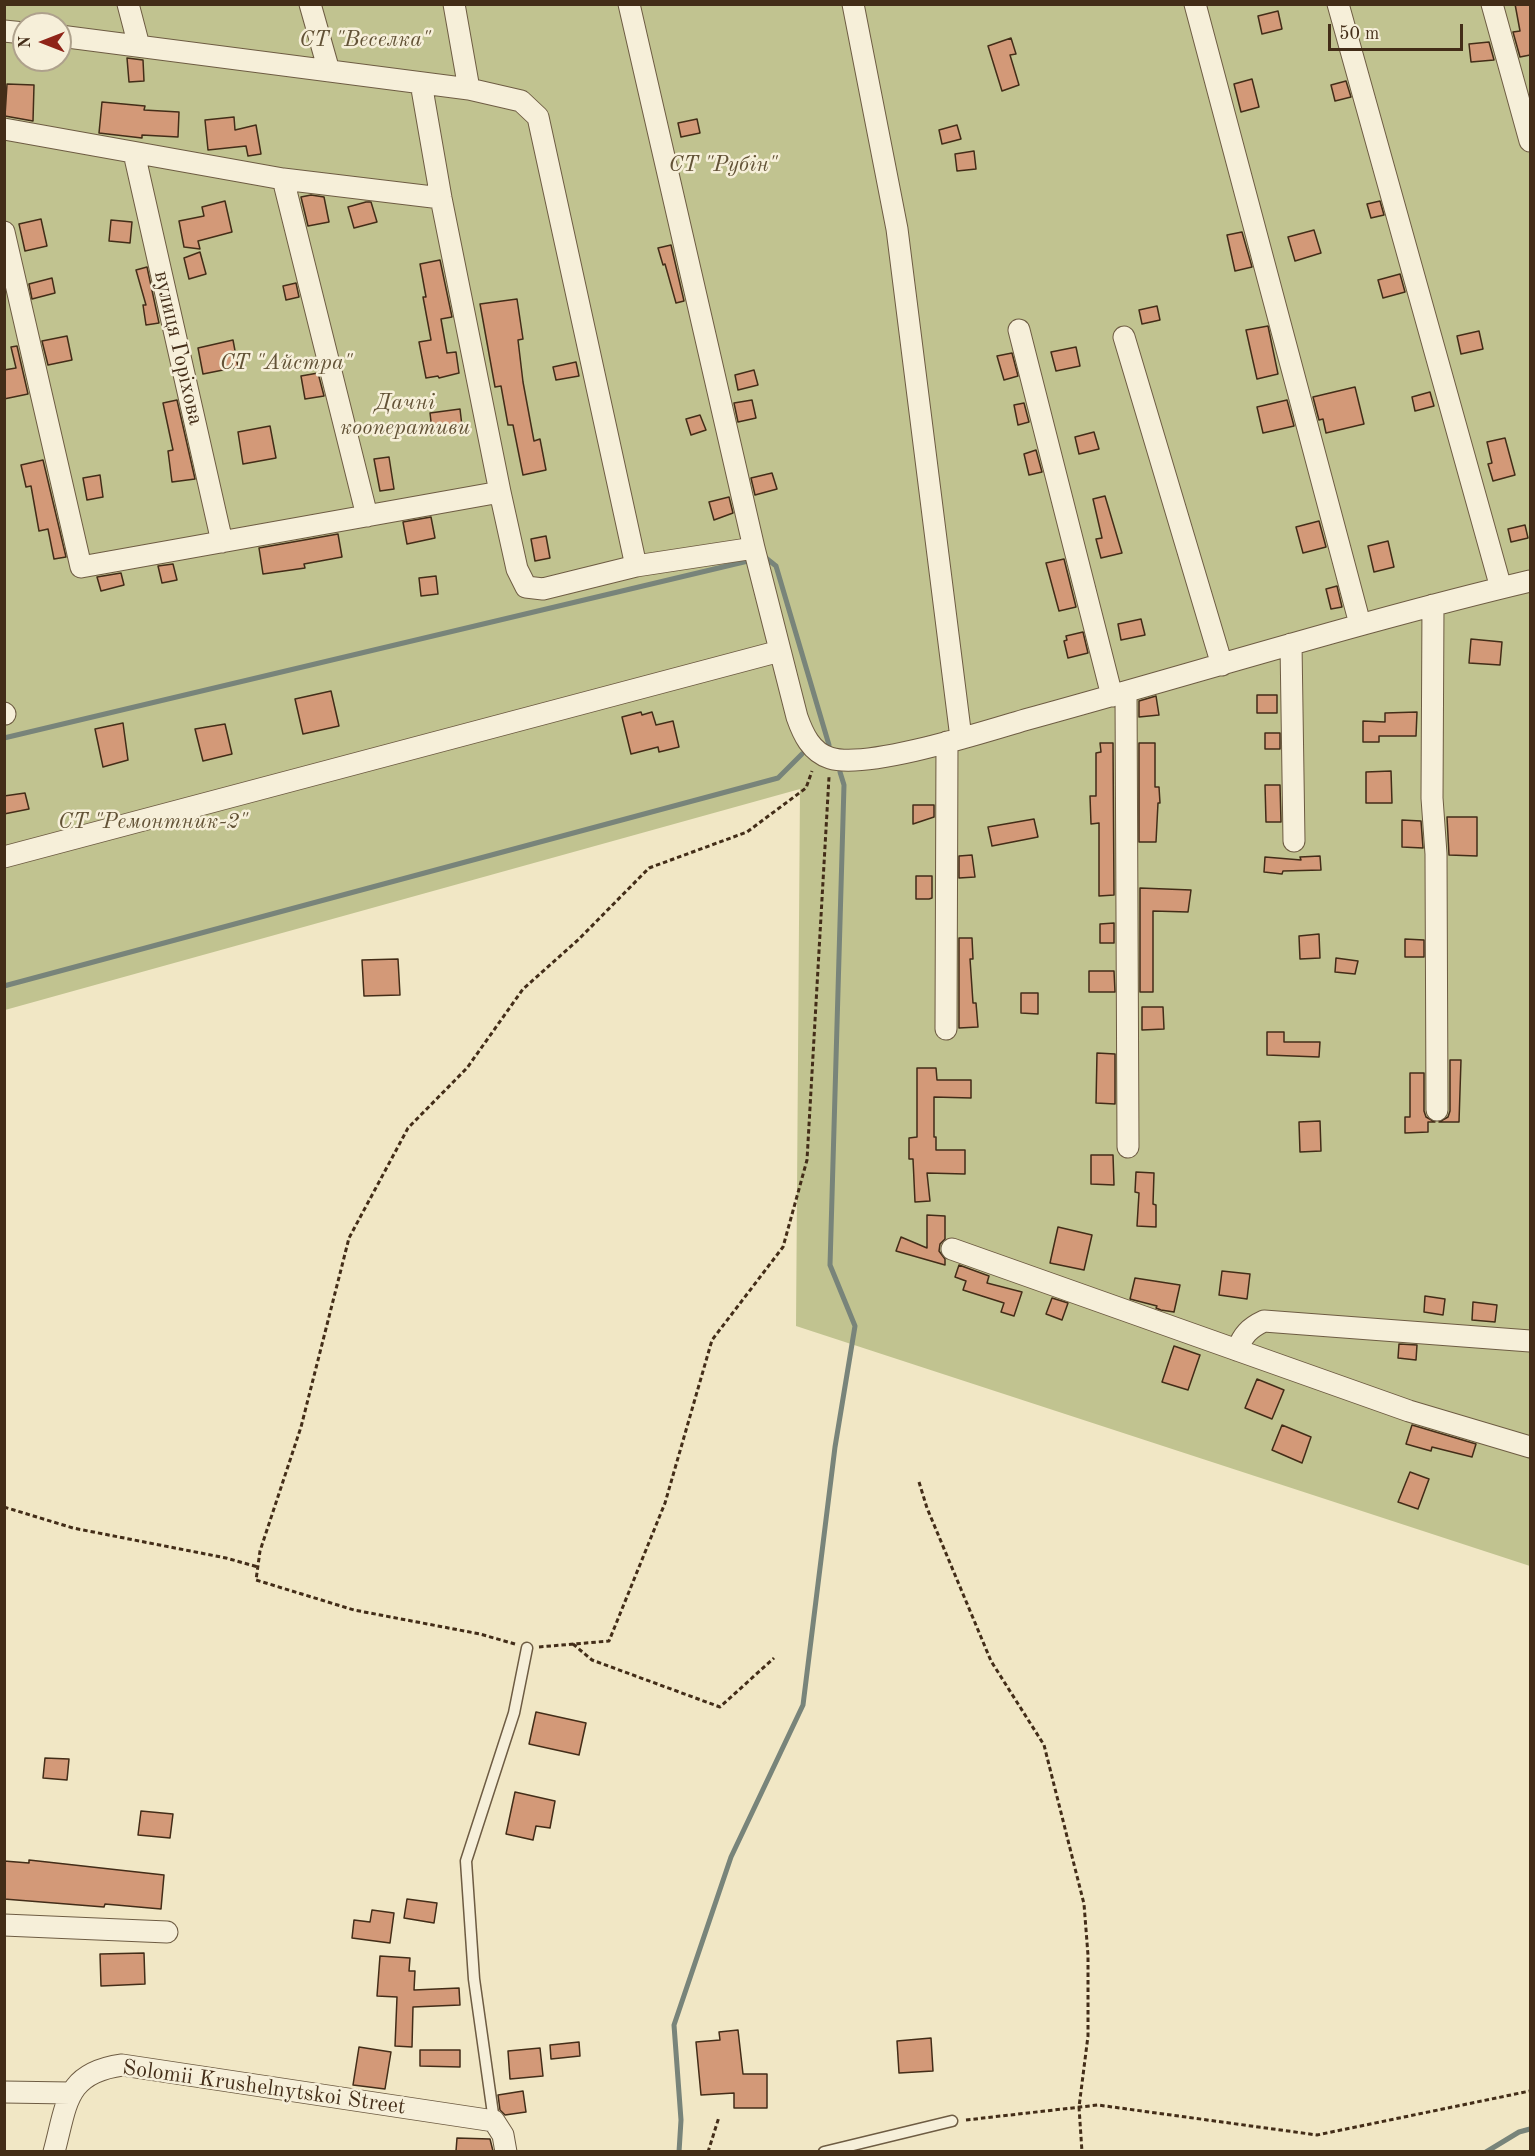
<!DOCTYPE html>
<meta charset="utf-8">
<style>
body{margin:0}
#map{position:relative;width:1535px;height:2156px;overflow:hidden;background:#f1e7c5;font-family:"Old Standard TT",serif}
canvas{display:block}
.frame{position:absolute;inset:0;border:6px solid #432d18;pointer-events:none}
.north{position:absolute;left:12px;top:12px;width:60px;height:60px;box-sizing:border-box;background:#f6efd9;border:2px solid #aea18c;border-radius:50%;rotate:270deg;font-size:16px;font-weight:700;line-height:24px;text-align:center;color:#432d18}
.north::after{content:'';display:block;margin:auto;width:21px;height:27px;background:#8f2418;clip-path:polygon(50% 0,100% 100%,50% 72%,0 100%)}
.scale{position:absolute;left:1328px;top:24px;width:135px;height:27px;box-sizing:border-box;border:3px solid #432d18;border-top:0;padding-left:8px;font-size:18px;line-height:21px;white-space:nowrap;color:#432d18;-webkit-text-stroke:4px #f6efd9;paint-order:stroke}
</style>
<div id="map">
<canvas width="1535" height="2156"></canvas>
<div class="frame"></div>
<div class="north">N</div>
<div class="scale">50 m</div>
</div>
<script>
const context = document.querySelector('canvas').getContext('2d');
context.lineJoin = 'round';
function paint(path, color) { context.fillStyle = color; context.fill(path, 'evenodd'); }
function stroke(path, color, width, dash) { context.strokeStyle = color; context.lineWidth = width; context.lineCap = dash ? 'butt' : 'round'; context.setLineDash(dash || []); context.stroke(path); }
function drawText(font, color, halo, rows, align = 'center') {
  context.font = font + ' "Old Standard TT",serif'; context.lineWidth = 5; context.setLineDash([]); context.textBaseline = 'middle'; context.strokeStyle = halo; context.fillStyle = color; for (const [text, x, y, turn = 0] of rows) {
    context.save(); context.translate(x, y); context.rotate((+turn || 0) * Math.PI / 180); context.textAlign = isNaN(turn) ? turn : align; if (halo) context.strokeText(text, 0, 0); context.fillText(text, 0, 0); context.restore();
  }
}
const green = new Path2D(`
 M5,5H1530V1566L796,1326L800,789L5,1010ZM24,24H60V60H24Z`);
const stream = new Path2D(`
 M766,558L776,566L829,745
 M4,738L748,561
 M4,986L778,778L802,754
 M679,2152L681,2120L674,2025L731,1857L803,1705L835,1447L855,1326L830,1265L844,785L840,772
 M1486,2152L1519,2132L1530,2129`);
const building = new Path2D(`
 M1515,4H1530V55L1520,57L1513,32L1520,31Z
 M1278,11L1282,29L1262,34L1258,16Z
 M1011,38L1016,54L1010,55L1019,85L1002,91L988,46Z
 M1489,42L1494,60L1471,62L1469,44Z
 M127,58L143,60L144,81L129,82Z
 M1252,79L1259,107L1241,112L1234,84Z
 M1346,81L1351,97L1335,101L1331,85Z
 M7,84L34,85L33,121L5,116Z
 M102,102L145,106L144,110L179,112L178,137L142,135V138L99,133Z
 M234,117L235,130L256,125L261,154L248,156L246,146L208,150L205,120Z
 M697,119L700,133L681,137L678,123Z
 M957,125L961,139L942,144L939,130Z
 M974,151L976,169L957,171L955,154Z
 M311,195L324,197L329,222L308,226L301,197Z
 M225,201L232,232L198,241L200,249L184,247L179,221L204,216L202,207Z
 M1380,201L1384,215L1371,218L1367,204Z
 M366,202H371L377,222L354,228L348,207Z
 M41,219L47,246L25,251L19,224Z
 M111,220L132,222L130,243L109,241Z
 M1314,230L1321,253L1295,261L1288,237Z
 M1242,232L1252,267L1235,271L1227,235Z
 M671,245L684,301L676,303L665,264L663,265L658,248Z
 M200,252L206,274L189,279L184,258Z
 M440,260L452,317L441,319L447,353L456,352L459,373L439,378L438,376L426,378L419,342L431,340L423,297H426L420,264Z
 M147,267L159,323L146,325L143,305H146L136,270Z
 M1400,274L1405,292L1383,298L1378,280Z
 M52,278L55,293L32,299L29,284Z
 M296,283L299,297L286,300L283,286Z
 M517,299L523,339L518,340L523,382L534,441L540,439L546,470L523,475L513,425H508L501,386L495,387L480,304Z
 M1157,306L1160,320L1142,324L1139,310Z
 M1268,326L1278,374L1257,379L1246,330Z
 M1479,331L1483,349L1461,354L1457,336Z
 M67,336L72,360L48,365L42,341Z
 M233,340L238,367L203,374L198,348Z
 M17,346L28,394L4,399V370L16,368L11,347Z
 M1076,347L1080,366L1056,371L1051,352Z
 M1012,353L1018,376L1004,380L997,356Z
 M576,362L579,376L556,380L553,367Z
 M754,370L758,385L738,390L735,375Z
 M318,373L324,396L305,399L301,376Z
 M1355,387L1364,424L1326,433L1323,419L1319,420L1313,397Z
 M1430,392L1434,406L1415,411L1412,397Z
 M177,400L195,479L172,482L168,451L173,450L163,403Z
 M752,400L756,418L738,422L734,403Z
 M1287,400L1294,426L1263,433L1257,407Z
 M1024,403L1029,422L1018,425L1014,405Z
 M460,409L462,426L432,430L430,413Z
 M700,415L706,430L691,435L686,419Z
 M270,426L276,458L243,464L238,432Z
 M1094,432L1099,449L1079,454L1075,437Z
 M1505,438L1515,475L1493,481L1488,464L1492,463L1487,442Z
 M1036,450L1042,472L1029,475L1024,454Z
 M389,457L394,489L380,491L374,459Z
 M43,460L66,557L54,559L48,529L39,531L31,486L26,487L21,465Z
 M772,473L777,489L755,495L751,478Z
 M100,475L103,497L87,500L83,478Z
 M1105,496L1122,553L1101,558L1096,539L1102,538L1093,499Z
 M729,497L733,513L714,520L709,502Z
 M431,517L435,538L407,544L403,522Z
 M1319,521L1326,547L1303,553L1296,527Z
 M1525,525L1528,538L1511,542L1508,529Z
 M338,534L342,557L304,564L305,568L263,574L259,548Z
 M546,536L550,558L535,561L531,539Z
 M1388,541L1394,567L1374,572L1368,546Z
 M1064,559L1076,607L1059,611L1046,563Z
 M173,564L177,580L162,583L158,566Z
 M121,573L124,585L101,591L97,577Z
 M436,576L438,594L421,596L419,578Z
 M1337,586L1342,607L1331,609L1326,589Z
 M1141,619L1145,635L1121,640L1118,624Z
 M1083,632L1088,653L1068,658L1064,641L1067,640L1066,636Z
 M1471,639L1502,642L1500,665L1469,663Z
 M331,691L339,726L303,734L295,699Z
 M1257,695H1277V713H1257Z
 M1156,696L1159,715L1139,717V701Z
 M641,712L642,715L652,712L656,725L673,721L679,747L659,752L658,747L631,754L622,717Z
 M1417,712L1416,736H1379V742H1363V721L1385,722V713Z
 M123,723L128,760L103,767L95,729Z
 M225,724L232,754L203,761L195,729Z
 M1265,733H1280V749H1265Z
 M1100,743H1113L1114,895L1099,896V823L1091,824L1090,796H1096V753L1101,752Z
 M1139,743H1155V787H1159L1160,803H1158L1156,842H1139Z
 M1391,771L1392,803H1366V772Z
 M1265,785H1280L1281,822H1266Z
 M25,793L29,809L4,814V796Z
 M913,805H934V817L913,824Z
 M1447,817H1477V856L1449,855Z
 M1034,819L1038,837L992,846L988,827Z
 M1402,820L1421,821L1423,848L1402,847Z
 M972,855L975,877L959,878V856Z
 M1320,856L1321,870L1283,871L1282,874L1264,872L1265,857L1301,860L1300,857Z
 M916,876H932V898L929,899H916Z
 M1140,888L1191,890L1188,912L1153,911V992H1140Z
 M1114,923V943H1100V924Z
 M1319,934L1320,958L1300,959L1299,936Z
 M959,938H972L973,959H970L973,1003H976L978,1027L959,1028Z
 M1405,939L1424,940V957H1405Z
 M1336,958L1358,961L1355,974L1335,972Z
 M398,959L400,995L364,996L362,960Z
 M1089,971H1114L1115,992H1089Z
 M1021,993H1038V1014L1021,1013Z
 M1142,1007H1163L1164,1029L1142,1030Z
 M1267,1032H1284V1042H1320L1319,1057L1267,1055Z
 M1097,1053L1115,1054V1104L1096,1103Z
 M1450,1060H1461L1459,1122H1439L1448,1117L1450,1111Z
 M917,1068H936L937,1080H971V1098L934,1097V1137H936V1150H965V1174L927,1173L930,1201L915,1202L913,1159H909V1138L917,1137Z
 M1410,1073H1424V1111L1426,1117L1435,1122H1428V1132L1405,1133V1117H1410Z
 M1320,1121L1321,1151L1300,1152L1299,1122Z
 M1091,1155H1113L1114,1185L1091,1184Z
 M1136,1172L1154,1173L1153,1204L1156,1205V1227L1137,1226L1139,1193L1135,1192Z
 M927,1215L945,1216V1239L940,1244L939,1251L945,1259V1265L896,1251L901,1237L927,1248Z
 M1058,1227L1092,1235L1084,1270L1050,1263Z
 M959,1265L989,1276L987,1283L1022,1292L1014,1316L1001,1312L1004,1303L963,1290L966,1281L955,1277Z
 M1222,1271L1250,1274L1247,1299L1219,1295Z
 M1135,1278L1180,1285L1174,1312L1161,1310L1156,1308L1157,1306L1130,1299Z
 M1425,1296L1445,1299L1443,1315L1424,1312Z
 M1052,1298L1068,1303L1062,1320L1046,1314Z
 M1473,1302L1497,1305L1495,1322L1472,1320Z
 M1399,1344L1417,1345L1416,1360L1398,1358Z
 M1174,1346L1200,1355L1188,1390L1162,1382Z
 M1257,1379L1284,1390L1272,1419L1245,1408Z
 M1282,1425L1311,1437L1302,1463L1272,1450Z
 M1412,1425L1476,1444L1472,1457L1432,1447L1431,1451L1406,1444Z
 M1410,1472L1429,1479L1418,1509L1398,1502Z
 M536,1712L586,1723L579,1755L529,1744Z
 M45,1758L69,1759L67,1780L43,1778Z
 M515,1792L555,1801L550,1828L536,1826L533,1840L506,1834Z
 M141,1811L173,1814L170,1838L138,1835Z
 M29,1860L164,1875L161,1909L105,1904L104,1907L4,1899V1861L29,1863Z
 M407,1899L437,1903L434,1923L404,1918Z
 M372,1910L394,1913L390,1943L352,1938L354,1920L370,1922Z
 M144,1953L145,1984L101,1986L100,1954Z
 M380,1956L410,1958L409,1971H415L414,1990L459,1988L460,2005L413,2007L412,2047L395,2046L397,1997L377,1996Z
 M738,2030L743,2074H767V2108H734V2093L701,2095L696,2042L720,2040L719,2032Z
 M931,2038L933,2071L899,2073L897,2041Z
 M579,2042L580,2056L551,2059L550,2045Z
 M359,2047L391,2052L385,2089L353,2085Z
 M540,2048L543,2076L510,2079L508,2051Z
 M420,2050H460V2067L420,2066Z
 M523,2091L526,2112L505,2115L500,2110L498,2095Z
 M457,2138L490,2139L493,2151H456Z`);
const path = new Path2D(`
 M919,1482L927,1508L991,1661L1044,1745L1084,1904L1088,1955V2036L1079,2107L1082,2152
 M4,1507L73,1528L226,1558L258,1567
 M515,1644L480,1634L354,1610L256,1580L260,1551L301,1427L349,1238L408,1128L467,1068L523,989L579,939L649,868L747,832L806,788L812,771
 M573,1644L592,1660L720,1707L774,1658
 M539,1647L609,1641L665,1503L712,1340L783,1247L807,1160L829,777
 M966,2120L1098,2105L1317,2135L1530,2091
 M708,2152L719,2117`);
const service = new Path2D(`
 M494,2121L474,1979L466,1861L514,1713L527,1648
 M824,2152L952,2121`);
const minor = new Path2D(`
 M128,4L139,46
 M310,4L329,71
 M454,4L469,89
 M629,4L754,548
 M853,4L897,229L961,738
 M1195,4L1360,624
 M1338,4L1501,588
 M1492,4L1530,141
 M4,31L24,33
 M60,36L469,89L521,101L538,117L636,566L754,548L797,717C803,734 811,752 830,758C867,770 987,731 1028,719C1196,673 1362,621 1530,581
 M421,83L441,198L500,492L517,569L526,587L543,589L636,566
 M4,129L283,179L441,198
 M134,153L222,542
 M283,179L367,516
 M4,232L81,567L500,492
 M1019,330L1112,696
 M1124,337L1222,665
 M1433,605L1432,798L1436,854L1437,1110
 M1291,644L1294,841
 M1126,692L1128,1147
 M4,713L5,714
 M4,857L780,651
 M946,1029L947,742
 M952,1249L1409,1411L1530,1447
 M1237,1350C1243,1335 1249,1328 1264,1321L1530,1341
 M4,1925L167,1932
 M4,2092L70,2093
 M54,2152C67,2104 65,2073 122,2065L494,2121L503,2135L506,2152`);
const parkNames = [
 ["СТ \"Веселка\"",365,40],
 ["СТ \"Рубін\"",723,165],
 ["СТ \"Айстра\"",286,363],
 ["Дачні",405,403],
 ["кооперативи",405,428],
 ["СТ \"Ремонтник-2\"",153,822]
];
const streetNames = [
 ["вулиця Горіхова",178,348,77],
 ["Solomii Krushelnytskoi Street",264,2088,8]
];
paint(green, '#c1c390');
stroke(stream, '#78847a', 5);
paint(building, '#d39978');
stroke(building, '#432d18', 1.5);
stroke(service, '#6e5c43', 13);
stroke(minor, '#6e5c43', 23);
stroke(path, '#432d18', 3, [4.5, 3]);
stroke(service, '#f6efd9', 10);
stroke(minor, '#f6efd9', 21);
drawText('italic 22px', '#625236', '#f6efd9', parkNames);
drawText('22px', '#432d18', '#f6efd9', streetNames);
</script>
